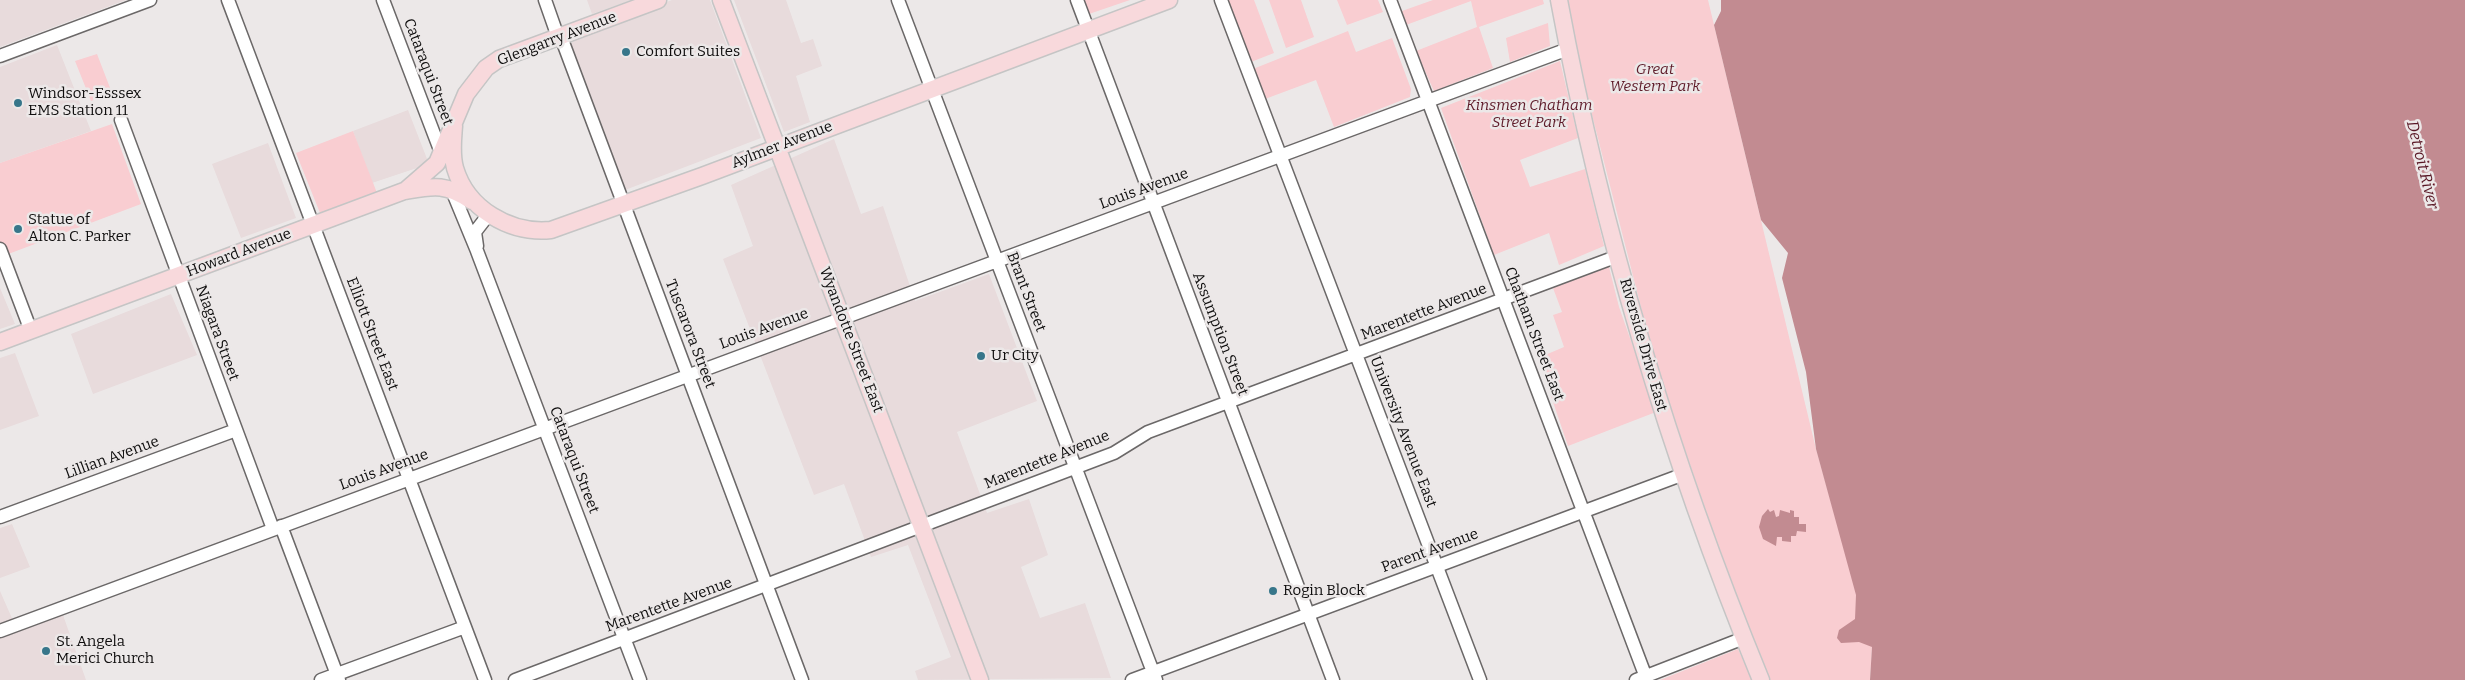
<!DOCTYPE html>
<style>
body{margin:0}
canvas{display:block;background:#ece8e8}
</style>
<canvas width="2465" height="680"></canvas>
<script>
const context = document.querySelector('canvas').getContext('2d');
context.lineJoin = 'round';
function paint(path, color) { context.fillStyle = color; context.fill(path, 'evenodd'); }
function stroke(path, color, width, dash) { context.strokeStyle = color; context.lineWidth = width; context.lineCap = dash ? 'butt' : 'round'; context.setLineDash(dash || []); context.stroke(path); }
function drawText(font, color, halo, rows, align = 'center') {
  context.font = font + ' Bitter,serif'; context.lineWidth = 5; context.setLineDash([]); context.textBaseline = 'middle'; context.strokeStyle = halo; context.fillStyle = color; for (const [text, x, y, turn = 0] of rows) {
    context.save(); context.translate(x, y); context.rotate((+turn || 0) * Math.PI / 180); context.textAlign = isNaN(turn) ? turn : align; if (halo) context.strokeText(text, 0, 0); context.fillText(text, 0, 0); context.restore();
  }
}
const built = new Path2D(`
 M0,0H126L0,47Z
 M587,0H632L592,14Z
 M672,0H710L761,138L625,190L587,86L569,48L575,37Z
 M734,0H786L801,43L813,39L822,66L796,76L810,122L784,132Z
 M57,45L91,131L0,163V67Z
 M408,110L429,164L372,183L353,131Z
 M834,139L861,214L883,206L915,301L989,274L1037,401L957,432L987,513L1029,499L1048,555L1021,567L1040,618L1085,603L1111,678L918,680L915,671L951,657L908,545L871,557L844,484L814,495L723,259L753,246L731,185Z
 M268,143L296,218L241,238L212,164Z
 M0,288L15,324L0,329Z
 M171,294L197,355L93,394L71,334Z
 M15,353L39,416L0,430V358Z
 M12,524L30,567L0,578V528Z
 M0,591L18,632L63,615L86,680H0Z`);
const green = new Path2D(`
 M1082,0H1130L1089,14Z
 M1227,0H1254L1274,53L1251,62Z
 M1269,0H1301L1314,37L1286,48Z
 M1337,0H1378L1383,12L1347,25Z
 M1433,0H1543L1544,4L1479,27L1493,68L1434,91L1416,51L1477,27L1471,1L1406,25L1402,11Z
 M1568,0H1708L1816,449L1872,647L1870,680H1767L1747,630L1656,366L1577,56Z
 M1548,23L1550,46L1510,62L1506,38Z
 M1348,31L1356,52L1392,38L1411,89L1410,97L1334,127L1316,80L1265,99L1253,69Z
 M97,54L112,93L91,101L75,61Z
 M1560,61L1578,138L1520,160L1530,187L1585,169L1604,246L1559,265L1549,233L1494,255L1441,108Z
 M112,124L141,204L3,256L0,247V163Z
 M353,131L377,193L320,213L296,153Z
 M1609,267L1619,307L1656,412L1568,446L1538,358L1564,347L1553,315L1562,312L1553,288Z
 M1738,649L1752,680H1660Z`);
const water = new Path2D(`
 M1721,0H2465V680H1870L1872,647L1859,642L1841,643L1837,638L1839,630L1855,619L1856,595L1816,449L1806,372L1782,278L1788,253L1761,220L1714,25L1721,11Z
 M1768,509L1770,512L1774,510L1776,517L1779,516L1780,510L1790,513V510L1794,511V517H1799V524H1806V532L1797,531L1796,536H1791V542L1782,541V537H1777L1776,546L1763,539L1759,527L1762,516Z`);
const minor = new Path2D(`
 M228,0L485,680
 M383,0L442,155
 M545,0L558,37L564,45L802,680
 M898,0L1156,680
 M1077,0L1333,680
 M1221,0L1480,680
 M1390,0L1647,680
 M0,56L150,0
 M121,120L273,529
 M451,188L477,251L640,680
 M477,246L475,232L489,214
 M0,249L31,331
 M0,517L236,430
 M281,526L339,680
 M0,631L1568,49
 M321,680L465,627
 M515,680L1114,453L1148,432L1618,256
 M1132,680L1684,474
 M1636,680L1744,638`);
const major = new Path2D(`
 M721,0L980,680
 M1559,0C1602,233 1671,461 1761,680
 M454,126C453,140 451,154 455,168C467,209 510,234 551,230L702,176L1169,0
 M406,190L437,163L466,94L486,68L499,59L658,0
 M0,342L404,191C434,186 445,183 472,201`);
const markers = [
 [626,52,5,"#37768a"],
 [18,103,5,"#37768a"],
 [18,229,5,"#37768a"],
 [981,356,5,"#37768a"],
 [1273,591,5,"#37768a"],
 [46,651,5,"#37768a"]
];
const streetNames = [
 ["Glengarry Avenue",557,39,-21],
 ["Cataraqui Street",428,72,69],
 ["Aylmer Avenue",782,145,-21],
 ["Louis Avenue",1144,189,-20],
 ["Howard Avenue",239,253,-21],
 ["Brant Street",1026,292,69],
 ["Marentette Avenue",1424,312,-21],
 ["Louis Avenue",764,329,-20],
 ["Niagara Street",217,333,70],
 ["Elliott Street East",372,334,69],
 ["Tuscarora Street",690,334,69],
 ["Assumption Street",1220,334,69],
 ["Chatham Street East",1534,334,69],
 ["Wyandotte Street East",851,340,69],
 ["Riverside Drive East",1643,345,74],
 ["University Avenue East",1403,432,69],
 ["Lillian Avenue",112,458,-20],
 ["Cataraqui Street",574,460,69],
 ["Marentette Avenue",1047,460,-22],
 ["Louis Avenue",384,470,-20],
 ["Parent Avenue",1430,551,-20],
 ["Marentette Avenue",669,605,-20]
];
const poiNames = [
 ["Comfort Suites",636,52],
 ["Windsor-Esssex",28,94],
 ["EMS Station 11",28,111],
 ["Statue of",28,220],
 ["Alton C. Parker",28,237],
 ["Ur City",991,356],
 ["Rogin Block",1283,591],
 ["St. Angela",56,642],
 ["Merici Church",56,659]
];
const parkNames = [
 ["Great",1655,70],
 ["Western Park",1655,87],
 ["Kinsmen Chatham",1529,106],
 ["Street Park",1529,123]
];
const waterNames = [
 ["Detroit River",2422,165,76]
];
paint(built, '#e8dbdc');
paint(green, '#f9cdd1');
paint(water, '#c28b91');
stroke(minor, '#6b6868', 15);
stroke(major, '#c5c5c5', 19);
stroke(minor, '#fff', 12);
stroke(major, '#f8d9dc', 16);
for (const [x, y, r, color] of markers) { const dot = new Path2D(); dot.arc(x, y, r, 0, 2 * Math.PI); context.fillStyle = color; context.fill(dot); stroke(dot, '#ece8e8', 2); }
drawText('15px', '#0f0e0e', '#ece8e8', streetNames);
drawText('15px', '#0f0e0e', '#ece8e8', poiNames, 'left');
drawText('italic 15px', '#5e1b29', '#ece8e8', parkNames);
drawText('italic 16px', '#591725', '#ece8e8', waterNames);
</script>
